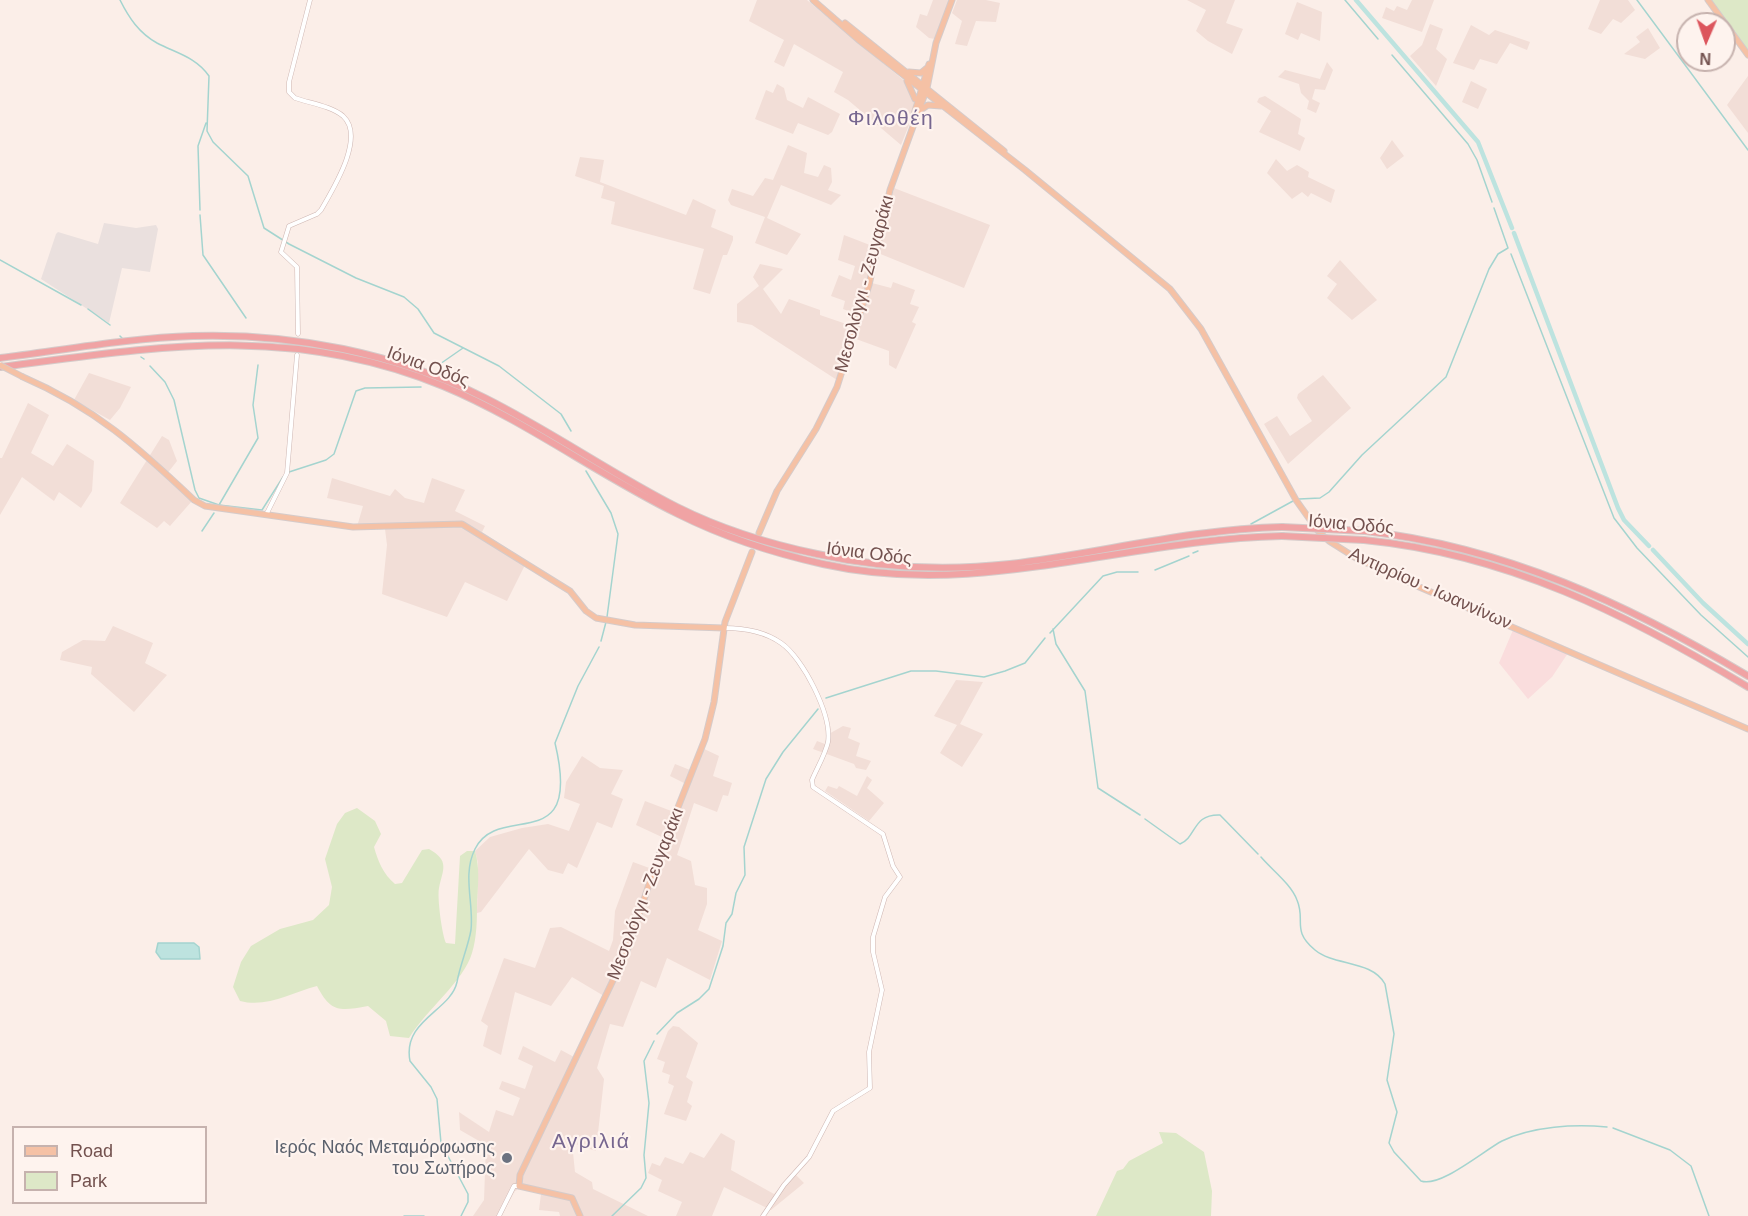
<!DOCTYPE html>
<meta charset="utf-8">
<style>
body{margin:0}
#map{position:relative;width:1748px;height:1216px;overflow:hidden;background:#fbeee8;font-family:Helvetica,sans-serif}
canvas{display:block}
.legend{position:absolute;left:12px;top:1126px;width:195px;height:78px;box-sizing:border-box;background:#fef3ee;border:2px solid #c6b2ae;margin:0;padding:8px 10px;list-style:none;font-size:18px;color:#73514e}
.legend li{display:flex;align-items:center;gap:12px;height:30px}
.legend b{width:30px;border:2px solid #c6b2ae}
.north{position:absolute;left:1676px;top:12px;width:60px;height:60px;box-sizing:border-box;background:#fef3ee;border:2px solid #c6b2ae;border-radius:50%;rotate:182deg;font-size:16px;font-weight:700;line-height:24px;text-align:center;color:#73514e}
.north::after{content:'';display:block;margin:auto;width:21px;height:27px;background:#dc565d;clip-path:polygon(50% 0,100% 100%,50% 72%,0 100%)}
</style>
<div id="map">
<canvas width="1748" height="1216"></canvas>
<ul class="legend">
<li><b style="height:8px;background:#f5c1a5"></b>Road</li>
<li><b style="height:16px;background:#dde8c7"></b>Park</li>
</ul>
<div class="north">N</div>
</div>
<script>
const context = document.querySelector('canvas').getContext('2d');
context.lineJoin = 'round';
function paint(path, color) { context.fillStyle = color; context.fill(path, 'evenodd'); }
function stroke(path, color, width, dash) { context.strokeStyle = color; context.lineWidth = width; context.lineCap = dash ? 'butt' : 'round'; context.setLineDash(dash || []); context.stroke(path); }
function drawText(font, color, halo, rows, align = 'center') {
  context.font = font + ' Helvetica,sans-serif'; context.lineWidth = 4.5; context.setLineDash([]); context.textBaseline = 'middle'; context.strokeStyle = halo; context.fillStyle = color; for (const [text, x, y, turn = 0] of rows) {
    context.save(); context.translate(x, y); context.rotate((+turn || 0) * Math.PI / 180); context.textAlign = isNaN(turn) ? turn : align; if (halo) context.strokeText(text, 0, 0); context.fillText(text, 0, 0); context.restore();
  }
}
const residential = new Path2D(`
 M757,0H807L907,83L914,104L911,120L901,145L848,100L834,92L843,72L794,44L784,67L774,62L784,40L749,21Z
 M933,0H949L935,39L929,38L916,27L920,14L927,16Z
 M957,0H986L1000,3L996,22L976,21L967,46L955,44L962,21L952,13Z
 M1187,0H1235L1226,23L1243,29L1232,54L1208,41L1196,31L1206,10Z
 M1412,0H1434L1422,32L1382,18L1386,7L1394,11L1397,6L1407,10Z
 M1600,0H1628L1635,10L1621,23L1613,19L1601,34L1588,29Z
 M1297,2L1322,12L1320,41L1301,33L1298,40L1285,34Z
 M1430,24L1443,29L1436,49L1447,59L1436,86L1410,56L1422,45Z
 M1471,25L1489,35L1495,30L1530,42L1527,50L1510,43L1497,64L1480,59L1474,70L1453,63Z
 M1648,28L1660,48L1645,59L1624,54L1640,42L1636,37Z
 M1327,62L1333,70L1325,90L1315,89L1312,99L1320,103L1316,113L1307,109L1309,101L1301,93L1299,84L1278,77L1285,70L1320,79Z
 M1748,76V133L1727,105Z
 M1471,81L1487,89L1478,109L1462,102Z
 M777,84L784,88L787,100L803,108L808,97L840,114L832,132L828,135L798,123L793,134L755,119L766,90L773,93Z
 M1265,96L1301,119L1298,134L1305,138L1300,151L1259,132L1271,111L1257,102L1259,98Z
 M1392,140L1404,156L1387,169L1380,158Z
 M788,145L807,153L804,173L818,177L824,165L831,168L832,182L828,190L841,195L831,205L781,185L767,218L801,234L787,255L755,243L765,217L731,205L728,200L732,189L753,196L765,178L773,180Z
 M580,157L604,160L600,182L686,215L693,199L716,210L711,227L733,236V240L727,255H723L710,294L693,289L704,249L611,224L615,202L601,198L604,186L575,176Z
 M1276,159L1287,171L1297,165L1309,172L1308,177L1335,190L1331,203L1311,193L1308,197L1302,192L1292,199L1267,173Z
 M894,188L990,225L964,288L878,253Z
 M844,235L875,247L859,315L843,309L845,301L831,296L839,275L851,280L855,266L838,260Z
 M1340,260L1377,300L1352,320L1327,298L1337,284L1327,276Z
 M760,264L783,269L763,289L781,314L789,299L820,310V315L855,327L837,380L752,325L737,322V304L759,286L753,277Z
 M893,282L915,290L910,304L919,307L912,322L916,324L896,369L889,365V351L856,339L872,283L891,288Z
 M89,373L131,387L120,408L110,420L74,400Z
 M1323,375L1351,408L1288,464L1264,424L1277,416L1290,436L1312,421L1297,398L1298,394Z
 M28,403L49,415L31,453L53,466L67,444L94,461L92,491L81,508L59,492L54,501L22,477L0,515V458H2Z
 M162,436L169,440L177,461L166,475L192,501L170,526L164,521L157,528L120,503Z
 M332,478L390,496L395,489L405,498L424,503L432,478L465,490L455,511L485,526L482,532L527,561L507,601L465,582L447,617L382,594L387,545L385,529L356,530L363,506L327,498Z
 M113,626L153,643L145,663L167,675L134,712L91,674L92,667L60,660L62,652L83,640L105,641Z
 M956,680L983,682L960,724L983,734L962,767L940,753L957,725L934,716Z
 M843,726L851,728L848,738L860,743L856,756L871,761L866,770L856,768L854,764L813,749L817,741L825,744L827,735Z
 M700,747L719,756L713,776L732,783L728,796L723,795L717,812L694,803L677,855L691,861L695,885L707,888V904L698,930L722,941L710,980L667,958L656,988L641,981L623,1027L610,1024L597,1068L604,1079L596,1151L572,1143L575,1172L592,1182L593,1189L648,1216H560L559,1212L539,1210L541,1194L519,1189L515,1191L501,1216H473L484,1200L486,1145L460,1130L459,1112L489,1132L496,1110L513,1116L520,1098L499,1089L502,1081L525,1089L533,1066L518,1059L523,1046L555,1062L561,1050L574,1057L604,996L572,977L551,1006L515,992L501,1055L483,1046L488,1026L481,1021L504,958L535,968L550,928L561,927L609,951L613,940L615,911L633,862L652,869L664,838L636,825L645,801L674,812L686,784L670,776L675,764L690,770Z
 M582,756L600,768L623,770L611,794L623,799L612,828L597,822L577,868L568,863L563,874L548,870L529,849L481,912L477,913L478,863L475,851L490,837L522,828L548,824L569,831L580,804L564,798L566,782Z
 M867,776L872,780L867,788L884,803L869,821L825,791L828,786L837,789L839,786L857,796Z
 M673,1026L679,1027L698,1043L686,1077L693,1082L687,1102L692,1106L686,1121L664,1114L674,1086L668,1083L670,1075L662,1072L665,1062L657,1059L668,1031Z
 M721,1133L735,1141L731,1170L774,1194L794,1173L804,1183L771,1210L724,1187L712,1216H676L682,1202L658,1191L662,1180L648,1173L652,1163L660,1166L665,1157L683,1164L690,1152L704,1158Z`);
const commercial = new Path2D(`
 M1513,630L1568,653L1552,677L1528,699L1499,663Z`);
const industrial = new Path2D(`
 M104,223L136,228L156,225L158,229L150,272L122,268L109,323L41,279L56,234L58,232L98,244Z`);
const green = new Path2D(`
 M1711,0H1748V50Z
 M357,808L375,821L381,834L374,847C378,861 383,874 395,884L402,883L422,850L429,849C450,861 443,869 439,888C437,897 442,935 446,943L455,944L460,856L467,851H475C480,868 478,885 477,902C477,919 477,937 472,953C464,981 426,1010 409,1038L390,1036L386,1021L368,1006C340,1011 331,1013 317,986C291,993 267,1008 240,1001L233,987L241,962L251,946L280,929L313,920L329,905L332,887L325,859L337,824L345,813Z
 M1159,1132L1176,1133L1204,1152L1212,1191L1211,1216H1096L1117,1171L1123,1169L1129,1161L1163,1143Z`);
const water = new Path2D(`
 M158,943H194L199,947L200,959H161L156,952Z`);
const stream = new Path2D(`
 M120,0C129,18 139,33 157,43C176,53 196,57 209,76L207,131L213,142L248,176L264,228L289,244L356,278L404,297L418,309L434,333L499,366L561,414L571,431
 M1345,0L1378,39
 M1637,0L1748,150
 M1392,55L1468,144L1477,160L1492,202
 M200,210L198,146L206,123
 M200,215L203,255L246,318
 M1511,254L1614,518L1637,548L1701,615L1748,657
 M0,260L81,305
 M88,309L110,325
 M120,336L122,338
 M141,357L144,359
 M440,364L463,348
 M150,366L165,382L174,400L195,490L199,498L219,505L262,510L283,477
 M586,471L611,513L618,534L607,617
 M289,472L326,460L334,454L356,391L365,388L421,387
 M1299,499L1320,498L1329,492L1362,455L1446,377L1489,269L1498,254L1508,248L1494,208
 M219,505L258,438L253,405L258,365
 M1251,524L1293,501
 M202,531L214,513
 M1193,553L1198,551
 M1155,570L1189,556
 M1053,629L1056,644L1085,691L1098,788L1140,815
 M1050,633L1103,576L1117,572H1138
 M601,641L606,622
 M826,698L911,671H936L984,677L1005,671L1025,663L1045,638
 M1145,819L1180,844C1197,837 1192,814 1220,815L1258,854
 M1261,857C1272,870 1291,884 1297,900C1306,921 1291,930 1315,950C1334,966 1372,960 1385,984L1394,1034L1387,1080L1397,1112L1389,1143L1394,1152L1421,1181C1440,1188 1483,1151 1502,1141C1533,1126 1575,1124 1607,1127
 M657,1034L677,1013L699,999L709,989L723,946L726,923L732,914L736,893L745,875L744,847L766,779L783,752L818,709
 M1613,1128L1670,1150L1691,1166L1709,1216
 M404,1216H424
 M461,1216L468,1202V1194L441,1143L437,1099L431,1087L410,1061C402,1020 451,1011 457,982C460,965 468,947 471,930C474,903 462,875 475,849C499,800 583,860 555,743L578,686L599,647
 M612,1216L641,1188L646,1178L644,1155L649,1103L644,1061L654,1041`);
const canal = new Path2D(`
 M1356,0L1478,142L1512,228
 M1514,233L1618,508L1624,520L1649,546
 M1653,550L1703,603L1748,644`);
const minor = new Path2D(`
 M298,334L297,267L281,252L289,226L317,214L321,210C333,189 366,137 343,116C331,106 309,103 295,98L289,92V82L310,0
 M266,515L287,473L297,355
 M724,628C745,628 764,631 781,643C803,658 832,715 828,742C825,755 817,768 812,780L813,787L883,834L893,866L900,877L885,897L873,937V952L882,990L869,1052L870,1088L833,1111L809,1157L784,1185L763,1216
 M499,1216L514,1186H519`);
const major = new Path2D(`
 M813,0L860,41L1025,170L1170,289L1201,329L1296,500L1318,531L1329,541L1356,558L1417,586L1748,729
 M1708,0L1748,55
 M845,23L1004,151
 M909,72L921,73L927,68
 M907,81L915,99
 M919,111L928,105L941,106
 M913,118L929,64
 M23,377C95,408 138,447 194,500L205,506L353,527L462,524L570,591L586,611L596,618L635,625L724,628
 M759,533L777,491L816,429L837,387L869,285L890,190L927,88L936,43L952,0
 M580,1216L572,1198L519,1186L520,1175L627,951L656,863L705,739L714,702L725,622L752,552`);
const highway = new Path2D(`
 M0,358C64,350 129,338 193,336C294,333 395,353 485,398C551,431 612,474 677,507C721,529 769,544 817,554C880,568 946,571 1010,564C1101,553 1190,529 1282,527
 M1,367C156,347 291,323 443,386C525,420 598,475 678,514C724,537 773,553 823,564C980,599 1126,539 1282,536
 M1365,531C1505,547 1628,604 1748,676
 M1364,540C1507,554 1627,614 1748,687`);
const majorBridge = new Path2D(`
 M0,365L23,377`);
const highwayBridge = new Path2D(`
 M1282,527L1365,531
 M1282,536L1364,540`);
const markers = [
 [507,1158,6,"#6b7280"]
];
const streetNames = [
 ["Μεσολόγγι - Ζευγαράκι",865,284,-75],
 ["Ιόνια Οδός",428,367,20],
 ["Ιόνια Οδός",1351,525,5],
 ["Ιόνια Οδός",869,554,7],
 ["Αντιρρίου - Ιωαννίνων",1430,589,24],
 ["Μεσολόγγι - Ζευγαράκι",646,894,-69]
];
const worshipNames = [
 ["Ιερός Ναός Μεταμόρφωσης",495,1148],
 ["του Σωτήρος",495,1169]
];
const quarterNames = [
 ["Φιλοθέη",891,119],
 ["Αγριλιά",591,1142]
];
paint(residential, '#f2ded7');
paint(commercial, '#fadddd');
paint(industrial, '#eae0de');
paint(green, '#dde8c7');
paint(water, '#bde3df');
stroke(water, '#a4d4cf', 1.5);
stroke(stream, '#a4d4cf', 1.5);
stroke(canal, '#bde3df', 4.5);
stroke(minor, '#ceb6b2', 5);
stroke(major, '#d5cbca', 7);
stroke(highway, '#d5cbca', 8);
stroke(minor, '#fff', 4);
stroke(major, '#f5c1a5', 5);
stroke(highway, '#f0a3a4', 6);
stroke(majorBridge, '#d5cbca', 7, []);
stroke(highwayBridge, '#d5cbca', 8, []);
stroke(majorBridge, '#f5c1a5', 5);
stroke(highwayBridge, '#f0a3a4', 6);
for (const [x, y, r, color] of markers) { const dot = new Path2D(); dot.arc(x, y, r, 0, 2 * Math.PI); context.fillStyle = color; context.fill(dot); stroke(dot, '#fef3ee', 2); }
drawText('18px', '#73514e', '#fef3ee', streetNames);
drawText('18px', '#5b616d', '#fef3ee', worshipNames, 'right');
context.letterSpacing = '1.5px';
drawText('21px', '#76668f', '#fef3ee', quarterNames);
context.letterSpacing = '0px';
</script>
